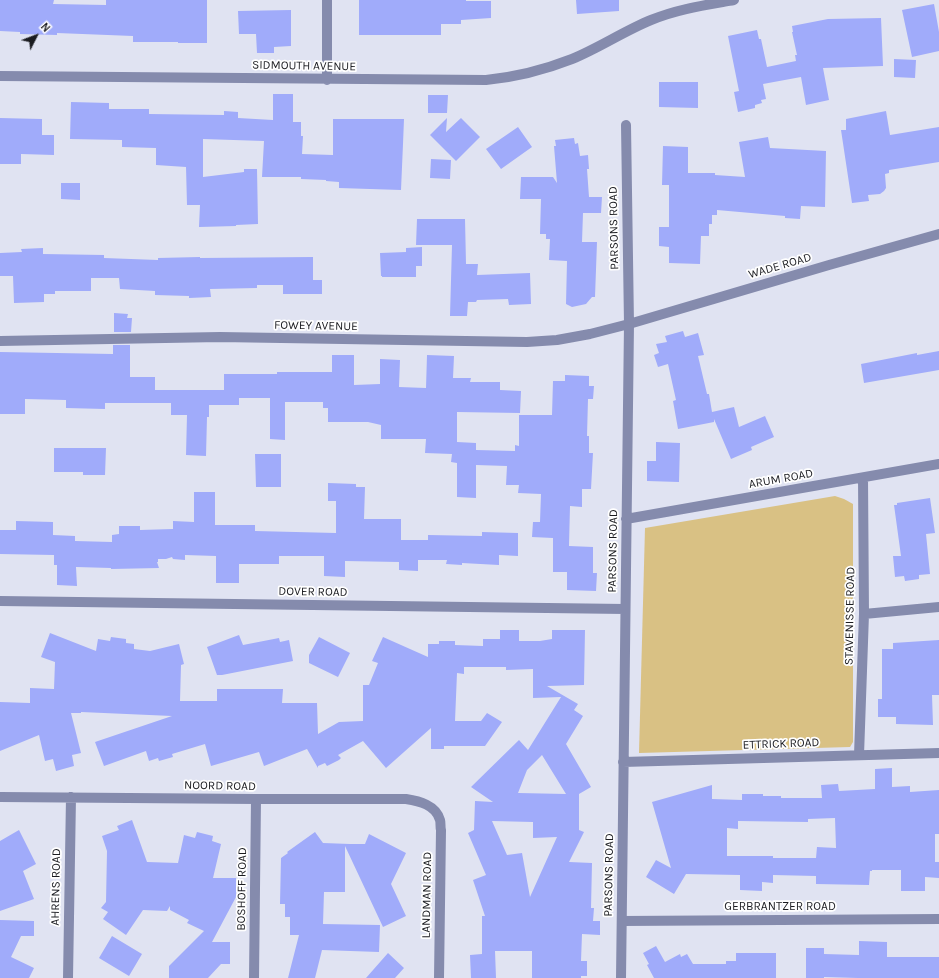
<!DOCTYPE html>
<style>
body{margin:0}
#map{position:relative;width:939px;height:978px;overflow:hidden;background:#e0e3f2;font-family:Karla,sans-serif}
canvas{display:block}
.north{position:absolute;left:16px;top:16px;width:40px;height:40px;-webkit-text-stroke:3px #fff;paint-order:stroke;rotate:48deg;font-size:11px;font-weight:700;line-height:16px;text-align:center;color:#1a1b20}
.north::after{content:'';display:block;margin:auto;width:14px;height:18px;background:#1a1b20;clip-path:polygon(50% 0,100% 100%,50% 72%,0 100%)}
</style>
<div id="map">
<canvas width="939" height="978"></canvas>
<div class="north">N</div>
</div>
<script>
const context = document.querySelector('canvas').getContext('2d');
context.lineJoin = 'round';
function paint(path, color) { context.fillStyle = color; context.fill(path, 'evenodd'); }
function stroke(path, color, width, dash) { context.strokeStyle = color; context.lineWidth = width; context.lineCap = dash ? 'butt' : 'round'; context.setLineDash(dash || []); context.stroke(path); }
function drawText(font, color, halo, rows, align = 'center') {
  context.font = font + ' Karla,sans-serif'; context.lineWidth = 3.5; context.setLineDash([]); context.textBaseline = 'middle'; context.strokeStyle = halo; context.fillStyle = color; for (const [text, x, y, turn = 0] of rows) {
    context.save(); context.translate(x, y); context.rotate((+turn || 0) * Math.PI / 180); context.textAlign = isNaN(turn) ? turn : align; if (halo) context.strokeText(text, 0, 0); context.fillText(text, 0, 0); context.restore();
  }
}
const green = new Path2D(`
 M835,496L844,499L853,504V742L850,747L639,753L645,528Z`);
const building = new Path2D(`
 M0,0H54L53,4L106,5V0H207V43H178V42H133V36L57,33V35L20,34V32L0,31Z
 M359,0H466V1H491V18L461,20V24H441V35H359Z
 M576,0H619V11L577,14Z
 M934,4L939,32V51L912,57L902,10Z
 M291,10V46L274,47V53H257L256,34H239L238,11Z
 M881,18L883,66L823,68L829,100L806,105L801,77L763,84L766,99L761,100L762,103L755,105V108L738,112L734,92L739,91L728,36L757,30L759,39H761L767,67L796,61L795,55H797L792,32H793L792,26L828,19Z
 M894,59L916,60L915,78L894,77Z
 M659,82H698V108L659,107Z
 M273,94H293V122H301V136H303L302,154L333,155V119H404L403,144L401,190L339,188V182L326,181V180L301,179V177H262L264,141L203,139V177L244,172V169H257L258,224L236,225V226L199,227L200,205H187L186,167L156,165V148L122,147V140L70,139L71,102L109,103V109H149V114L224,115V111L238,112V118L273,120Z
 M428,95H448L447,113H428Z
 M886,111L890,135L939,127V162L889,170V173L885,174L886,188L884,191L880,194L868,195L869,201L852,203L841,130H846V119Z
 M0,118L42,119V135H54V155L21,154V164H0Z
 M447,118L446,132L461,118L480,137L456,161L430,135Z
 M518,127L532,147L501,169L486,149Z
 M768,137L770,148L826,151L825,207L801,206L800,219L785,218V216L717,210V215H712V224H709V236H701L700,264L669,263V247L659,246V227H669V185H662L663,146L688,147V173H715V175L745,177L739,142Z
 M574,138L575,144L578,143L580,156L588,155L589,169H587L589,197H602L601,213H583L582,242H597L595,297H592L586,304L572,307L566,304L567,261L549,260L550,239H546V234H540L541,199H520L521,177H553L557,183L554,146H556L555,140Z
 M431,159L451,160L450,179L430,178Z
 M61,183H80V200L61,199Z
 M417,219H465L466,264H478L477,275L530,273L531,304L509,305L508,299L477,300L476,302H468L467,316H450L452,245H416Z
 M422,247V266H416V277H382V276H381L380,253L406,252V248Z
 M43,248V254L104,255V258L158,260V258L200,257V258L313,257V280H322V294H283V285H257V288L210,289L211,297L189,298V296L155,295V291L120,289L119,278H91V291H55V294H44V302L14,303L13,276H0V253L22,252L21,249Z
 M114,313L128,314L127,318H132L131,332H114Z
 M683,331L685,337L698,333L704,355L698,356L707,394H709L712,412L734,407L739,427L765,416L774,437L751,447L752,450L731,459L714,419V422L678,429L673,401L676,400L668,364L658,367L654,355L659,353L656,344L667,342L665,336Z
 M113,345H130V377H155V390H224V374H277V372H332V355H354V385L380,384V359L400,360L399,387L426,388L427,355L454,356L453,378H471L470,382H500V390L521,391L520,413L457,412V442L476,443V450L515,451V445L519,446V415H552L553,381H565V375L589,376V386H594L593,399H588L587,436H589V453H593L591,489H582V507L570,506L569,546L593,547V573H597L596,591L567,590V572H553V538L532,537L533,522H540L541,494L518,493L519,485H506L507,466L476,465V498L457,497V463L451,462L452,454L425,453L426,439H381V425L368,422H328V408H323V402H285V440L270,439V398H239V405H209V417H207L206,456L186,455L187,415H171V403H105V409L66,408V400L25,399V414H0V352L113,354Z
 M939,351V370L864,383L861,364L917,353V355Z
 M656,442L680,443L679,482L647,481V461H656Z
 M54,448H106L105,475H83V472H54Z
 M255,454H281V487H256Z
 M328,483L356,484V487H365L364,519H401V540H428V535L482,536V532L518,533V556L499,555V565L462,563V565L446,564L447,560H418V571L399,570V562L345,561V577L324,576V556H279V564H239V583H216V556L185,555V560L173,559L172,557L166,559H158V562H157L159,568L111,569V568L76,567L77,586L57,585V565H54V555L0,554V530H16V521L53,522V535L75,536V541L112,542V535L119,534V526H140V530L173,529V521L194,522V492H215V525H255V531L336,533V501H328Z
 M930,498L935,533L926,534L930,574L919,575V579L905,581L904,576L895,577L893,556H901L894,505H897V503Z
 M500,630H519V641H540L552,639V630H585L584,685L547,686L578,704L574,710L583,716L566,744L591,787L579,794V830L584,832L569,862L592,863L591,908H594L593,921H600V935L582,934L581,961H587V976H581V978H532V951H495L496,978H471L470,955L482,954V916H485L473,880L486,875L468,833L474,830L475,801L493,802L471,787L519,740L528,750L561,697L533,698V669L506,670V667H464V674L457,673L455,721H481L487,713L502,722L485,746H444V749H431V728L386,768L363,741L338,755L341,758L339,760L327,766L325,763L318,766V768L307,749L264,766L259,752L211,766L205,744L172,754L173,757L159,761L158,758L149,761L146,751L104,766L95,742L172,716L81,712V713H71L81,753L72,755L74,766L56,771L53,759L45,761L39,735L0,751V702L30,703V688L54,689L55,662L41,657L50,633L96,651L98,639L110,641L111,637L126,639V643L134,644V649L150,651L179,644L184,664L181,665L180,701H217V689H283L282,703H317L318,734L339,722L363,721V685H369L378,663L372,661L383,637L428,657V644H439V641H455V645L483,646V639H500ZM542,755L566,794L518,793L527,770ZM492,821L533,822V838L557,837L530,897L522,853L507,855Z
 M239,635L243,645L279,638L280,642L289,640L293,661L222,675H217L207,647Z
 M319,637L350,653L338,677L309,663V655Z
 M939,640V695H932L933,725L896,724V717H878V699H882V649H893V643Z
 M892,768V787L910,786V792L939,790V834H935V862H939V878L925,877V891H901V870H872V871H870L869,885L816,884V876L773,875V883L762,882V891L740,890V875L686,874L674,894L646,877L656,860L671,868L652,802L712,785V799L742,800V794H763V796H781V798H822L821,785L838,784L839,791L875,789V769ZM835,818L836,848L817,847L816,858H773V856H727V828L738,829V821L808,822V819Z
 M132,820L147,862L178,863L184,835L195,838L197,832L213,836L212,841L221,844L213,878H236V897L212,942H230V964H221L208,978H169V966L204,931L187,923L189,920L170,910V906L167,911L143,910L126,935L103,919L108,912L101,908L106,902L107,851L102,836L119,830L117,826Z
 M19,830L36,864L23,871L34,899L0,911V841Z
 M315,832L323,843L350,844H365L369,834L406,853L391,884L406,916L383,927L345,846V892H324L323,924L380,925L379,952L322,950L315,978H288L299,935H290V917H285V904H280L281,858L288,853L287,852Z
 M0,920L34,921V936H21L11,957L34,968L29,978H0Z
 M112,936L142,954L129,976L99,958Z
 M859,941L887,942V957H939V978H858L824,977V978H806V948H824V954L859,955Z
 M656,946L665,962L680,954L681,957L687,954L693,964H726V961H736V953H776V978H654L647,965L649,964L643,953Z
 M388,953L404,968L395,978H366Z`);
const minor = new Path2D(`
 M0,76L486,80C516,77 544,70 572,59C599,48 624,31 651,20C677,9 706,5 734,0
 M327,80V0
 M0,341L220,337L527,342L557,340L590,334L629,324L829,265L939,234
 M626,519L939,464
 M0,601L625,609
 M864,614L939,607
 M859,755L864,614L863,478
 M623,762L939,753
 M0,797L256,799H406C419,801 436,805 440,820C441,823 440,827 441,830L439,978
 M622,921L939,919
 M68,978L71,797
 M254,978L256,799
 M621,978L629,324L626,125`);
const streetNames = [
 ["SIDMOUTH AVENUE",304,66,1],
 ["PARSONS ROAD",614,228,-91],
 ["WADE ROAD",780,266,-16],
 ["FOWEY AVENUE",316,326,1],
 ["ARUM ROAD",781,479,-10],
 ["PARSONS ROAD",613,551,-89],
 ["DOVER ROAD",313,592,1],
 ["STAVENISSE ROAD",850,616,-89],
 ["ETTRICK ROAD",781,744,-2],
 ["NOORD ROAD",220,786,1],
 ["PARSONS ROAD",609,875,-89],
 ["AHRENS ROAD",56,887,-89],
 ["BOSHOFF ROAD",242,889,-89],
 ["LANDMAN ROAD",427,895,-89],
 ["GERBRANTZER ROAD",780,907]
];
paint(green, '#d9c184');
paint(building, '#a0abfa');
stroke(minor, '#858bad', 10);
drawText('12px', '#1a1b20', '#fff', streetNames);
</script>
